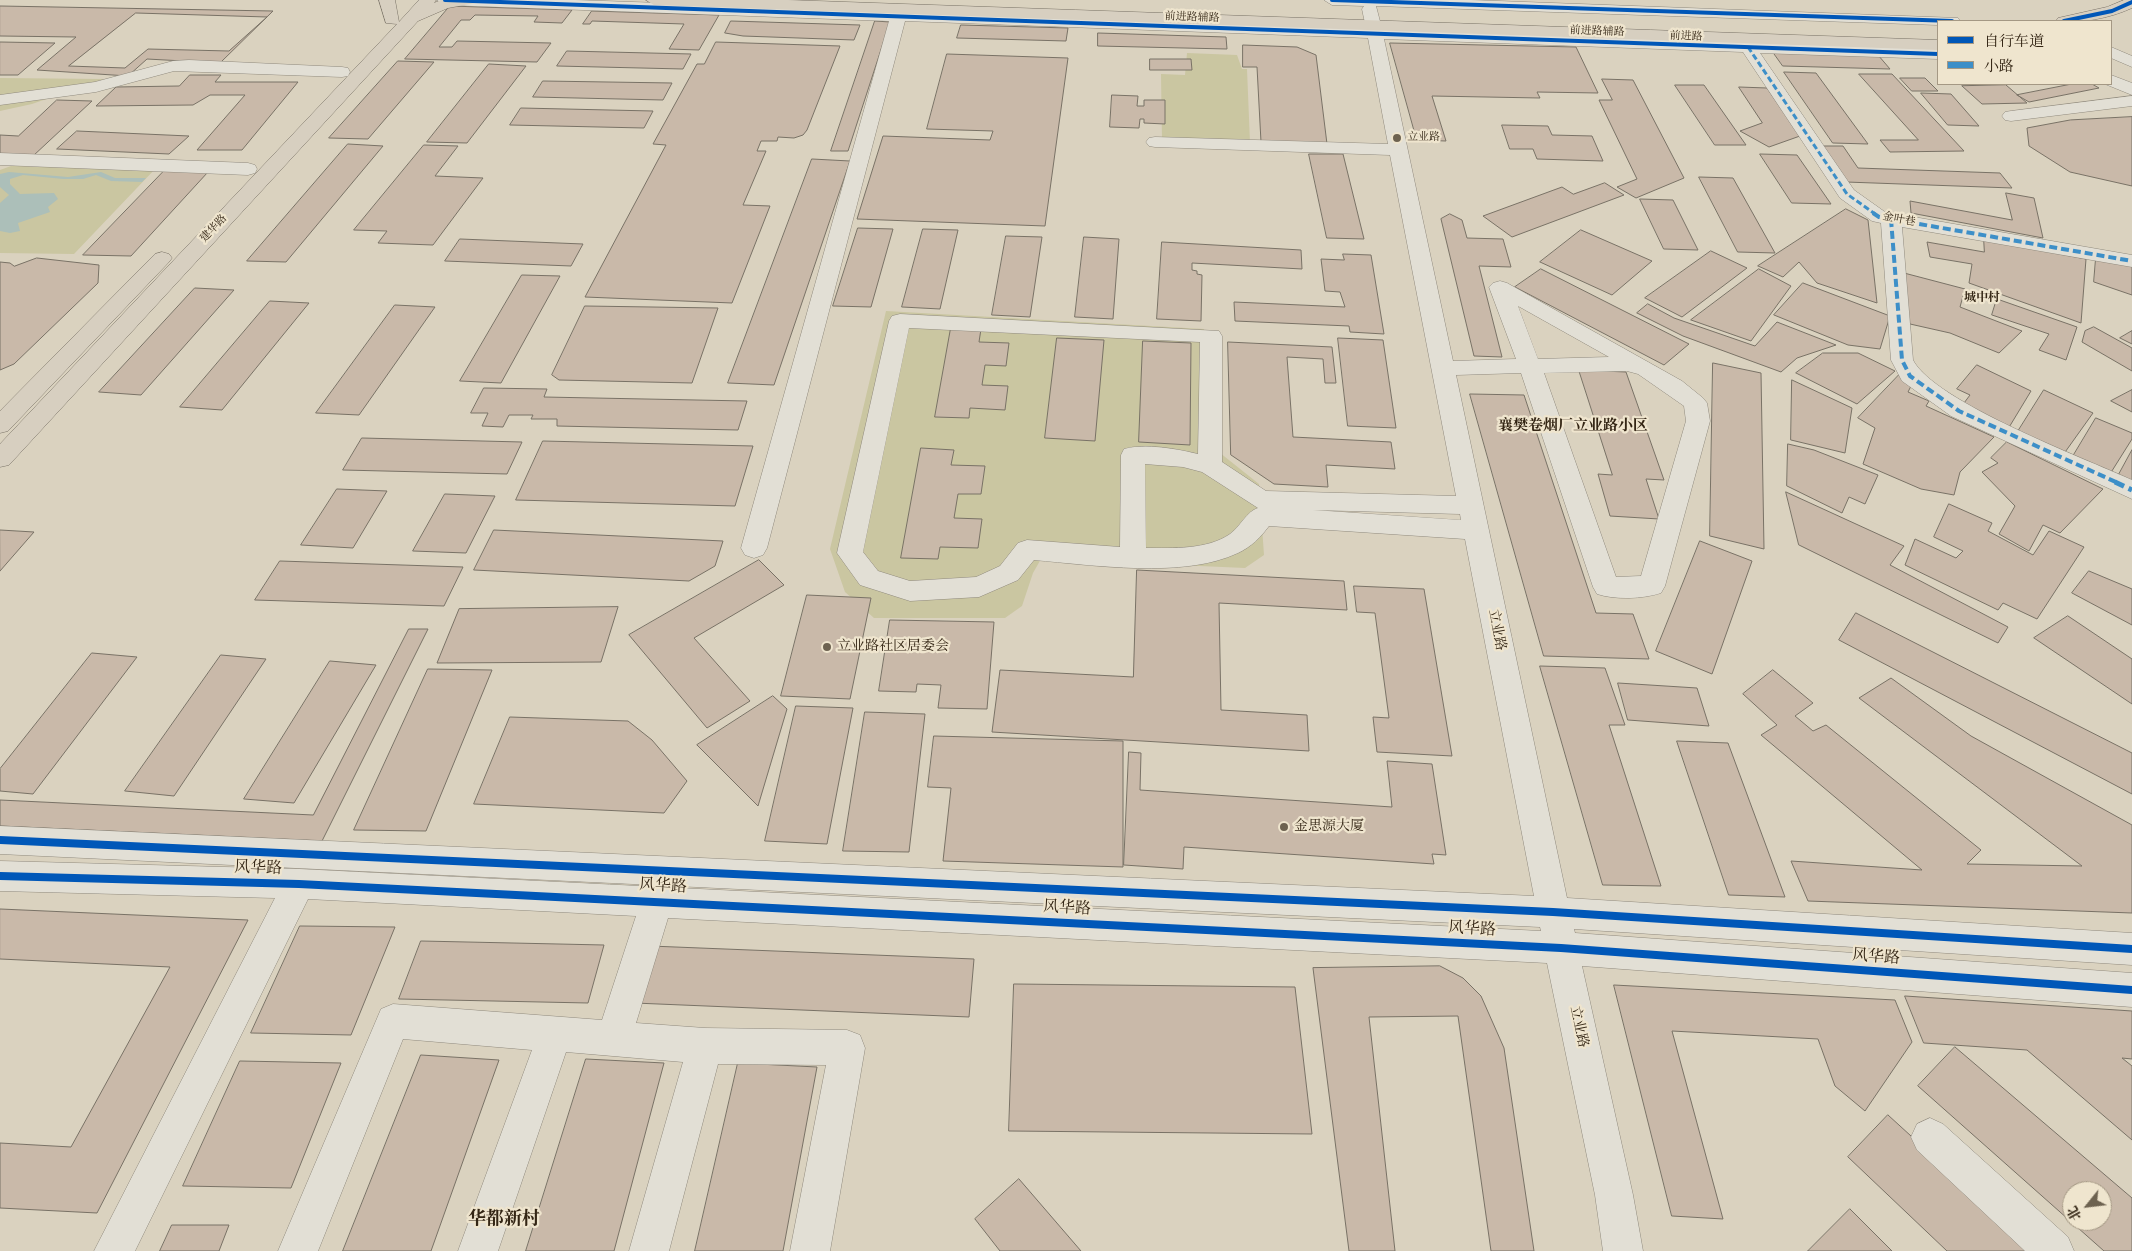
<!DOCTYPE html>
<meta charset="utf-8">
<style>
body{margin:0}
#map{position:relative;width:2132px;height:1251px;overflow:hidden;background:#dad2bf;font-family:"IM FELL English","Noto Serif SC",serif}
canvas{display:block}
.legend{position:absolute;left:1937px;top:20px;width:175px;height:65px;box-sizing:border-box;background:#efe5ce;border:1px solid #a49884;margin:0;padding:6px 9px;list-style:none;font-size:15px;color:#332514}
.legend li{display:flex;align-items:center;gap:10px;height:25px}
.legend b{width:25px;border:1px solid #a49884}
.north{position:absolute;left:2062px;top:1181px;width:50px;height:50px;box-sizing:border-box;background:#efe5ce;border:1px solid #a49884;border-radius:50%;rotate:241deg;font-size:14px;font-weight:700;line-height:20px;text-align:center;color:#332514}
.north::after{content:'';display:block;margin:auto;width:18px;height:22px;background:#6d6250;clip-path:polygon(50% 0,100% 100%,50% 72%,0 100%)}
</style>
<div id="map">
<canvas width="2132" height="1251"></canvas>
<ul class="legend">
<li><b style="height:6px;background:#0057b8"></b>自行车道</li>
<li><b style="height:6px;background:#3d8fc8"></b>小路</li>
</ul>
<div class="north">北</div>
</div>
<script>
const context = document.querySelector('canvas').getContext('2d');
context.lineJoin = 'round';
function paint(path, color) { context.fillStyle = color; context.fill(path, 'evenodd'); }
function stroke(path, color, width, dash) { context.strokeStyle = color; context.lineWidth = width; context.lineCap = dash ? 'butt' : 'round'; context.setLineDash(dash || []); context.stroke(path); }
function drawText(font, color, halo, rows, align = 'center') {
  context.font = font + ' "IM FELL English","Noto Serif SC",serif'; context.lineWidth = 4.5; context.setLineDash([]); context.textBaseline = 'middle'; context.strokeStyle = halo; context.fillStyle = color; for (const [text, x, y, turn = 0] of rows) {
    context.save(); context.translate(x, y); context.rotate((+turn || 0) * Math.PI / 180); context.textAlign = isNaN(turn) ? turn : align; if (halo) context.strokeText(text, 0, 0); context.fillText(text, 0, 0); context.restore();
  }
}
const green = new Path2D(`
 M1187,53L1237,55L1242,69H1247L1250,143L1162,140L1161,74L1185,75Z
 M0,78L104,79L32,104L0,111Z
 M11,166L156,168L74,254L0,253V170Z
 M886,311L1204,329L1200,437L1259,484L1264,555L1245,568L1041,559L1033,573L1022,606L1005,618H874L845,592L830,549Z`);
const water = new Path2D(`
 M9,172L68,177L101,172L115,178H146L142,182L111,181L96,175L83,179H63L23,175L10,179V184L20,194L54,193L58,199L48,207L50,212L18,223L20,231L10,233L0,231V203L9,195L0,187V174Z`);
const building = new Path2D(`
 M0,6L273,11L220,63L147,59L128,76L37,70L76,37L0,36Z
 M450,6L572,10L562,23L534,22L538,16L475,15L470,20H461L439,47H452L457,41L551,43L537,62L405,59Z
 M592,11L719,15L699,50L669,49L684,24L592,21L590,24H583Z
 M136,13L267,17L229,51L148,49L125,68L69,66Z
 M731,21L860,25L854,40L743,36L725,33Z
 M875,21L890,22L848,151H831Z
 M961,25L1068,28L1066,41L957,38Z
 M1098,33L1226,37L1227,49L1098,46Z
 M0,42L55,43L18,75H0Z
 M716,42L840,46L807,130L803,135L794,138L778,137L777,141H761L757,151H766L743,205L770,206L732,303L585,297L666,145L653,144L697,64H704Z
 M1390,43L1576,47L1598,93L1537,92L1540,98L1432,96L1446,141L1417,140Z
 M1243,45L1297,47L1316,55L1327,144L1261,142L1257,67H1243Z
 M567,51L691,54L683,69L557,66Z
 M1773,52L1878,55L1890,69L1783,66Z
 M947,54L1068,58L1045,226L857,219L883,136L990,140L993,131L927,129Z
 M1150,59H1191L1192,70H1150Z
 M398,61L434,62L368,139L329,138Z
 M489,64L526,66L467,143L427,142Z
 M1784,72L1816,73L1868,144L1833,143Z
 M1859,74H1892L1964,151L1890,152L1880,140H1918Z
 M190,75H221L215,82H298L242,150H197L245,95H210L193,105L96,106L116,87L179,86Z
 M1900,78H1925L1938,91H1912Z
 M1602,79L1633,80L1684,178L1636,198L1617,187L1637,179L1599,100H1612Z
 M543,81L672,83L663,100L533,97Z
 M2072,84H2092L2099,88L2029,102L2017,95Z
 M1675,85H1704L1746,145H1715Z
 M2006,85L2027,103L1982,104L1962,86Z
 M1739,87L1767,88L1800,136L1769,147L1740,131L1762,123Z
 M1921,93L1951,94L1979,126L1948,125Z
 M1112,95L1138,96L1137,106H1144V100H1165V124L1144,123V119H1140L1139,128L1110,127Z
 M57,100L92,101L33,156L0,154V135L18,136Z
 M521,108L653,111L644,128L510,125Z
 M2132,117V186L2070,172L2029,146L2027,128L2070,120Z
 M1502,125L1548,126L1552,135L1592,136L1603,161L1537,159L1533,149H1510Z
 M77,131L189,136L169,154L57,149Z
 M348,144L383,146L286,262L247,261Z
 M424,145L458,146L435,176L483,178L433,245L378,243L387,231L354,230Z
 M1822,146H1843L1858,168L2000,173L2012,188L1846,182Z
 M1309,154H1343L1364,239L1327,238Z
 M1760,154L1797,155L1831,204L1792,203Z
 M812,159L850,161L774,385L728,383Z
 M164,171L208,172L131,256L83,255Z
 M1699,177L1733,178L1775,253L1738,252Z
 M1605,183L1624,195L1512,237L1483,216L1562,187L1573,194Z
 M2006,193L2034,198L2043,238L1911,213L1910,201L2012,220Z
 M1640,199L1673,200L1698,250L1664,249Z
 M1846,209L1868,220L1877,303L1817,283L1799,262L1783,277L1758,266Z
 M1450,214L1462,220L1467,238L1503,239L1511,267L1479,266L1502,357L1474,356L1441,219Z
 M858,228L893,229L871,307L833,306Z
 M923,229L958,230L940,309L902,307Z
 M1581,230L1652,261L1612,295L1540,262Z
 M1006,236L1042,237L1030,317L992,315Z
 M1084,237L1119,239L1113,319L1075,317Z
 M460,239L583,244L571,266L445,261Z
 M1984,239L2086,259L2081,323L1969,283L1972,264L1930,257L1927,242L1984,252Z
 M1162,242L1301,250L1302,269L1192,263V270L1197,271V274L1202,275L1201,321L1157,319Z
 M1711,251L1747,268L1682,317L1645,298Z
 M1343,254L1371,255L1384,334L1350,332L1349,326L1235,321L1234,302L1345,307L1340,292L1325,291L1321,259L1344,260Z
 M37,258L99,265L98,283L14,364L0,370V262L10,263L14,266Z
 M2096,258L2132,264V295L2094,282Z
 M1541,269L1689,344L1664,365L1515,287Z
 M1759,269L1791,286L1751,341L1691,320Z
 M1904,273L1965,289L1960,307L2022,331L1999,353L1950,333L1910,324Z
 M522,275L560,276L501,383L460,381Z
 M1803,283L1890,316L1880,349L1848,345L1774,315Z
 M195,288L234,290L141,395L99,392Z
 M1997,299L2077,327L2066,360L2039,350L2049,334L1992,315Z
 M270,301L309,303L222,410L180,407Z
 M1648,304L1674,318L1755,346L1777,322L1836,345L1797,358L1781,372L1683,336L1637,313Z
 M395,305L435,307L359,415L316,413Z
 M585,306L718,308L692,383L559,380L552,375Z
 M2094,327L2132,348V371L2082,342L2085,331Z
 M951,328L981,329L979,342L1009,343L1006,366L985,365L982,385L1008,386L1005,410L970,408L969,418L935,417Z
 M2132,331V344L2120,338Z
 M1057,338L1104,340L1095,441L1045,438Z
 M1338,338L1383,340L1396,428L1348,426Z
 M1143,341L1191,343L1190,445L1139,442Z
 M1228,342L1332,347L1336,383H1325L1323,359L1287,357L1293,437L1391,442L1395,469L1326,465L1328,487L1274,484L1231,455Z
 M1823,353H1858L1895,371L1857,404L1796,373Z
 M1713,363L1761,373L1764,549L1710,536Z
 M1977,365L2031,391L2008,429L1961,407L1970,395L1957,389Z
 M1579,370L1626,372L1664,480L1646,479L1659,519L1610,516L1598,474L1612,475Z
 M1899,375L1913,382L1908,392L1929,401L1926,406L1994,437L1960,472L1954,495L1921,489L1863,464L1875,428L1858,418Z
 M1792,380L1852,408L1845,453L1791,440Z
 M484,388L547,389L544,397L747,401L738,430L557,426V419H531L533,415H509L503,427L482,426L488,413H471Z
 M2044,390L2093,413L2063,455L2017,433Z
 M2132,390V412L2111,401Z
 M1470,394L1524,395L1596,613L1633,614L1649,659L1544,656Z
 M2096,418L2132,433V439L2110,474L2072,458Z
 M362,438L522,442L507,474L343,470Z
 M543,441L753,446L735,506L516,500Z
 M2007,442L2103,489L2060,533L2043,525L2029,551L1999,534L2015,506L1982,472L1998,463L1991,458Z
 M1788,444L1814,450L1878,475L1865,504L1849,497L1842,513L1787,486Z
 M921,448L954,450L951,465L985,466L981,494H958L954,518L982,519L978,548L940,547L938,559L901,558Z
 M2132,450V485L2117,478Z
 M337,489L387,491L353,548L301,545Z
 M1786,492L1904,546L1890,565L2008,627L1998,643L1799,545Z
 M445,494L495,496L466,553L413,551Z
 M1949,504L1992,523L1988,531L2033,555L2049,531L2084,547L2037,619L2003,603L1998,610L1905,565L1915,539L1956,558L1963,551L1934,537Z
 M0,530L34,532L0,571Z
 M494,530L723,541L715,566L689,581L474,570Z
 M1700,541L1752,561L1712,674L1656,651Z
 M759,560L784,585L694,638L750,701L707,728L629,635Z
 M280,561L463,567L444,606L255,600Z
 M1137,570L1344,581L1347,610L1219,603L1221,710L1307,715L1309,751L992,732L1000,670L1133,677Z
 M2089,571L2132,589V625L2072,593Z
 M1354,586L1424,589L1452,756L1377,752L1373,717L1389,718L1375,613L1357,612Z
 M807,595L871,598L850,699L781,696Z
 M618,607L601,662L437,663L459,609Z
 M1856,613L2132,753V794L1839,640Z
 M2068,616L2132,659V704L2034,638Z
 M890,620L994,622L987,709L938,708L941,685L917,684L916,692L879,691Z
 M409,629H428L322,841L0,826V800L313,815Z
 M92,653L137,657L33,794L0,791V769Z
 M221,655L266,659L174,796L125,791Z
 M330,661L376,665L294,803L244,799Z
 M1540,666L1605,668L1625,725H1609L1661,886L1603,885Z
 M428,669L492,670L426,831L354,830Z
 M1773,670L1813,703L1795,716L1813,731L1826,725L1981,850L1967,864L2082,866L1859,698L1891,678L1971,736L2132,825V913L1808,901L1791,861L1922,870L1761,735L1777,725L1743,694Z
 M1618,683L1697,688L1709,726L1628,720Z
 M773,696L787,709L758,806L697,745Z
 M796,706L853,708L827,844L765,841Z
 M865,712L925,714L909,852L843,851Z
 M510,717L628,721L652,740L687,781L664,813L474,804Z
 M934,736L1123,741V867L943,861L951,788L928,787Z
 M1677,741L1728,743L1785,897L1729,895Z
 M1129,752L1141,753L1140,790L1392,807L1387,761L1432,764L1446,855L1432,854L1434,864L1184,847L1183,869L1124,865Z
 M0,909L248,920L97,1213L0,1208V1143L71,1147L170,967L0,959Z
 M300,926L395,927L351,1035L251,1033Z
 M421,941L604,945L588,1003L399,999Z
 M650,946L974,959L969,1017L634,1003Z
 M1440,966L1463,978L1481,996L1504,1048L1534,1251H1491L1458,1016L1369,1017L1395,1251H1349L1313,968Z
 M1014,984L1295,987L1312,1134L1009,1131Z
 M1614,985L1895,1000L1912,1042L1865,1111L1835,1086L1818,1039L1672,1031L1723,1219L1672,1216Z
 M1905,996L2132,1011V1059L2122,1058L2132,1066V1140L2027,1050L1924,1043Z
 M1955,1047L2132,1198V1251H2104L1918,1086ZM2072,1191H2102V1221H2072Z
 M421,1055L499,1060L431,1251H343Z
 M586,1059L664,1063L614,1251H526Z
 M240,1061L341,1063L291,1188L183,1186Z
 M738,1063L817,1067L783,1251H695Z
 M1888,1115L2037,1251H1947L1848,1157Z
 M1019,1179L1081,1251H1000L975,1219Z
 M1850,1209L1892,1251H1808Z
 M172,1225H229L219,1251H160Z`);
const minor = new Path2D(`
 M437,0H575L891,11L894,6H906L907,12L1366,28L1362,9L1364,6L1332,5L1324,0H1471L1958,18L1960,21H1938V25L1376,6L1382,29L1938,49V59L1760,53L1854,190L1885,212L2132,255V267L1902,227L1913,360C1935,402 2084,458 2132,480V499L1951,416L1902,381L1891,360L1881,223L1872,221L1840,198L1743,52L1384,39L1453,361L1516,359L1489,287L1493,283L1500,281L1507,283L1682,381L1703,398L1707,403L1710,421L1665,586L1661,593C1643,599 1615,600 1597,594L1593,587L1521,373L1456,375L1567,898L2132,933V965L1574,929L1575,933L2132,973V1007L1582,966L1633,1195L1643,1251H1603L1595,1195L1547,963L668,918L636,1023L705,1028L847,1030L860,1035L865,1048L830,1251H790L826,1065L718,1064L669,1251H629L683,1062L566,1052L498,1251H458L532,1050L403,1039L318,1251H278L381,1009L393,1004L602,1020L636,916L308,899L135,1251H94L275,898L0,891V861L299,869L1541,931L1540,927L0,854V826L1534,896L1465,539L1269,526C1261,537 1251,547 1238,553C1183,579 1093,565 1034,560L1018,580L979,597L910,601L860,585L837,553L889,321L892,316L900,314L1219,331L1222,336V462L1266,491L1456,496L1390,155L1155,147L1149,146L1146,142L1149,138L1155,137L1388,144L1368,38L905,21L767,548L763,555L754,558L745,555L741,548L889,21L445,5ZM1518,306L1609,357L1538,359ZM909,328L1200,342L1198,454C1177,449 1146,443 1124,449L1121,455L1120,547L1027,540L1018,543L1000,566L976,577L910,581L878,571L863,552ZM1627,371L1638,374L1684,406L1686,421L1641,576L1616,577L1544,373ZM1145,464L1183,467L1202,472L1258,508C1247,511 1240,527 1230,534C1207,550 1173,548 1146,548ZM1313,510L1460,514L1461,520Z
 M2111,47L2132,56V67L2111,58Z
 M189,60L342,67L348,68L350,72L348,76L342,77L174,71L96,92L0,105V95L95,82L173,61Z
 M2111,75L2132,83V95L2105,84H2111Z
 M2132,96V106L2011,121L2005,120L2002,116L2005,112L2011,111Z
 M0,153L248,163L255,165L257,169L255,173L248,175L0,165Z
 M1930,1118L1943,1124L2068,1237L2074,1251H2025L1917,1150L1911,1137L1917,1124Z`);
const major = new Path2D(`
 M379,0H395L399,22L419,0H436L434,3L441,0H477L475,3L448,8L418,21L9,465L0,467V444L397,24L386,23Z
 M646,0H788L1938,40V50L654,5Z
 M2124,0H2132V8C2108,19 2082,23 2056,21L2058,18L2107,7Z
 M162,252L169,254L172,258L169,262L8,431L0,433V411L155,254Z`);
const quietFar2 = new Path2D(`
 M1748,47L1847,194L1875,214`);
const quietFar1 = new Path2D(`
 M1873,213L1879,217L2132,261
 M1891,219L1902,360L1910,376L1959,411L2118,483`);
const quiet = new Path2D(`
 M2115,482L2132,490`);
const cyclewayFar1 = new Path2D(`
 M445,0L1938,54
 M1332,0L1952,21
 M2064,21L2112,11L2132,2`);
const cycleway = new Path2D(`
 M0,840L1553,912L2132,949
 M0,876L299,884L1561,948L2132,990`);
const markers = [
 [1397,138,5,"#6d6250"],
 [827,647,5,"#6d6250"],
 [1284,827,5,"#6d6250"]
];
const farStreetnames = [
 ["前进路辅路",1192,18,2],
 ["前进路辅路",1597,32,2],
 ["前进路",1686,37,2],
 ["金叶巷",1899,220,11],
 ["建华路",214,229,-47]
];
const farPoinames = [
 ["立业路",1407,138]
];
const farNeighbourhoodnames = [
 ["城中村",1982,299]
];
const streetNames = [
 ["立业路",1496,630,79],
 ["立业路",1578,1027,78]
];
const poiNames = [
 ["立业路社区居委会",837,647],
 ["金思源大厦",1294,827]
];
const neighbourhoodNames = [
 ["襄樊卷烟厂立业路小区",1573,427]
];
const nearStreetnames = [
 ["风华路",258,869,2],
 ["风华路",663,887,3],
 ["风华路",1067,909,3],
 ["风华路",1472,930,3],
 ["风华路",1876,958,4]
];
const nearNeighbourhoodnames = [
 ["华都新村",504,1220]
];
paint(green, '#cac6a1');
paint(water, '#acbfb9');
paint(building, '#c9b9a9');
stroke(building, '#797266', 1);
stroke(minor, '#908a7e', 1);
stroke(major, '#797266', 1);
paint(minor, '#e2dfd5');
paint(major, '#d7cfc0');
stroke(quietFar2, '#3d8fc8', 3, [6, 3]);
stroke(quietFar1, '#3d8fc8', 4, [8, 4]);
stroke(quiet, '#3d8fc8', 5, [10, 5]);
stroke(cyclewayFar1, '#0057b8', 4);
stroke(cycleway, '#0057b8', 8);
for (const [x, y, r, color] of markers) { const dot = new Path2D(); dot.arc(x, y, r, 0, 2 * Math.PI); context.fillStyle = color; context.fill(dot); stroke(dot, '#efe5ce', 2); }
drawText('11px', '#332514', '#efe5ce', farStreetnames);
drawText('11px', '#332514', '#efe5ce', farPoinames, 'left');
drawText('bold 12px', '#332514', '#efe5ce', farNeighbourhoodnames);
drawText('14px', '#332514', '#efe5ce', streetNames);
drawText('14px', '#332514', '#efe5ce', poiNames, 'left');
drawText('bold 15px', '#332514', '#efe5ce', neighbourhoodNames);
drawText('16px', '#332514', '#efe5ce', nearStreetnames);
drawText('bold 18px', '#332514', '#efe5ce', nearNeighbourhoodnames);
</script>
